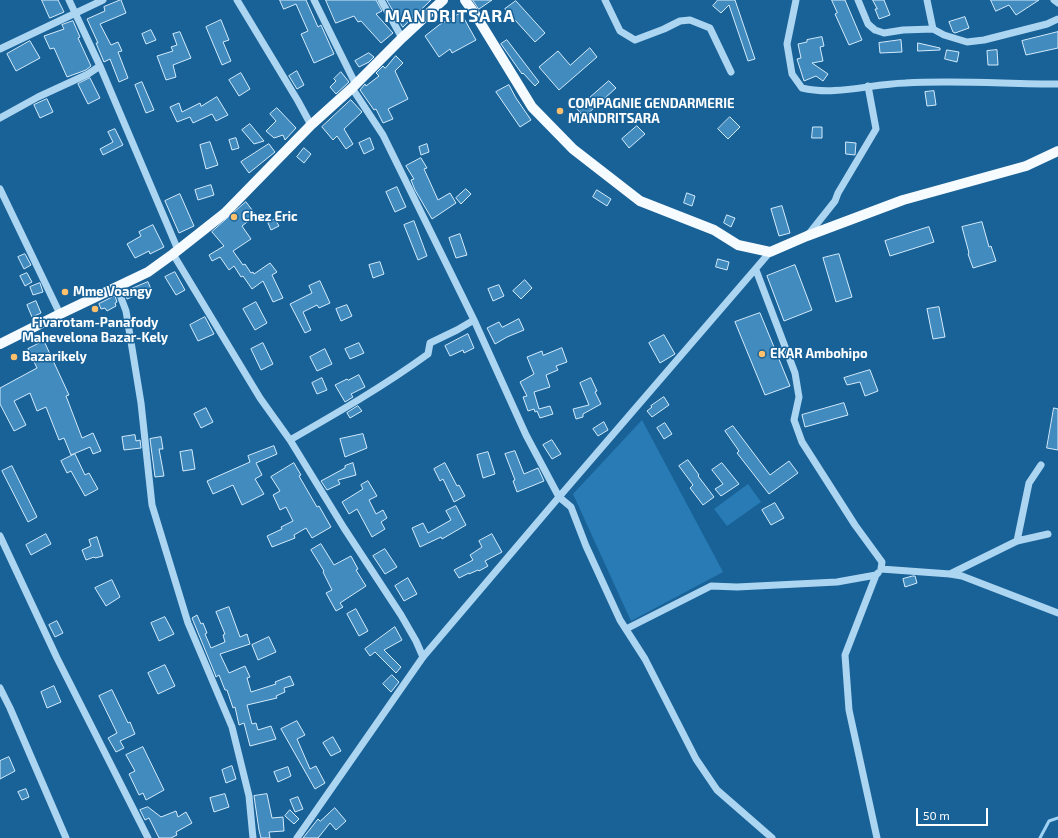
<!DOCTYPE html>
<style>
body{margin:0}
#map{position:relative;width:1058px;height:838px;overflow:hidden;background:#196298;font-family:"Exo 2",sans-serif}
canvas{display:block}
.scale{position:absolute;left:916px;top:808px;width:72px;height:18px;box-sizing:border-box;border:2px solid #fff;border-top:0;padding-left:5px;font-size:12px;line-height:14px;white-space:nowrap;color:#fff;-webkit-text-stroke:3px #196298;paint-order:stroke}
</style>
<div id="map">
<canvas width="1058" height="838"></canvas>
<div class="scale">50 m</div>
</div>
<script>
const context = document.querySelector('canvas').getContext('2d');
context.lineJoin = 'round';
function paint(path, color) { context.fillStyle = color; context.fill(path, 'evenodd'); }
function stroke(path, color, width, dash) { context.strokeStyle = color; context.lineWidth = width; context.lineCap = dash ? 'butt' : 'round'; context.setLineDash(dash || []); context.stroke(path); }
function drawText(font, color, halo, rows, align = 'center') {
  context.font = font + ' "Exo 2",sans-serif'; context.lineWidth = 3; context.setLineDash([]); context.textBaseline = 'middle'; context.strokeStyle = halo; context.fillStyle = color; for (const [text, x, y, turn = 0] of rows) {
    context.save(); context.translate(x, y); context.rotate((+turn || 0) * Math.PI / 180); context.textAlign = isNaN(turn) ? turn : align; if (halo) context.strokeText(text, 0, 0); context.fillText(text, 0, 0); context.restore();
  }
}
const green = new Path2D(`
 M642,420L723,572L631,621L573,494Z
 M748,484L761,502L727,526L714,509Z`);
const stream = new Path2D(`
 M1040,838L1049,821L1058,818`);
const building = new Path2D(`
 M42,0H58L64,12L50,18Z
 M121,0L126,13L100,24L111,45L118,42L122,51L118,52L128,78L119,82L110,59L104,62L96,43H98L87,19L105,11L104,7Z
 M280,0H306L318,27L321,25L334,54L314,63L301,34L308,31L296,4L284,9Z
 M326,0H376L382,11L376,14L393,33L381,43L361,21L358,22L354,16L336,23Z
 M387,0H431L403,27Z
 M473,0H492L479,9Z
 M718,0H735L755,59L748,61L729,5L721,13L713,6Z
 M832,0H845L862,40L849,45L835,14L837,13Z
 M873,0H884L890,15L879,19L875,9H877Z
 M991,0H1039L1016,15L1009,5L996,11Z
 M516,1L545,33L535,42L505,9Z
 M461,13L476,40L452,53L450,49L439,57L425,36L439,25Z
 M965,17L969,28L955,33L953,32L949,22Z
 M221,20L229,40L223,42L231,61L222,65L206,27Z
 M73,21L80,37L78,38L91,66L86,70L67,77L54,48L50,49L44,36L64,29L62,25Z
 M151,30L156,40L146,44L142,34Z
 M180,32L191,58L173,65L176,77L166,80L157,56L173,51L171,47L177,45L173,34Z
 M1058,32V48L1026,55L1022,41Z
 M822,37L824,46L820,47L823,61L812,63L828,74L823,81L816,76L804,81L797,59L801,58L798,44L807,42V40Z
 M507,40L539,82L535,86L523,73L522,74L501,44Z
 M901,40L902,52L880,53L879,43Z
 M30,41L40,58L16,71L7,54Z
 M918,43L940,48V50L918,51Z
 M590,48L597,57L559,90L539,67L558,51L570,65Z
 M947,50L959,52L957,62L945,59Z
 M997,50L998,65H988L987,51Z
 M369,53L374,57L369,62L359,67L355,61Z
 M396,56L403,63L395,71L408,99L388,109L393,119L383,123L376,109L374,110L360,90L365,84L366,86L379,76L376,73L383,66L385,68Z
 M297,71L304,85L297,89L289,76Z
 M341,72L349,82L336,94L330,87L336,81L334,79Z
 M241,73L250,89L239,96L229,80Z
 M90,78L100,98L88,104L78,84Z
 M609,81L616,88L584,117L577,109Z
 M142,82L154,110L146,113L135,85Z
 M509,85L516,98L531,120L520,127L496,92Z
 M934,91L936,105L927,106L925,92Z
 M217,97L228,115L216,121L212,114L193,123L190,117L177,122L170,107L179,103L182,112L200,103L201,106Z
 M47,99L53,112L40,118L34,105Z
 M351,100L362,112L344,129L353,144L346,149L337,136L333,140L322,127Z
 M277,108L296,128L285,140L283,135L274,138L266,131L276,121L270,114Z
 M730,117L740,127L728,139L718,129Z
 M250,124L264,141L254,144L242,130Z
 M637,126L645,134L629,148L622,139Z
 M813,127H822V138H812Z
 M115,129L123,145L103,155L100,149L113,142L108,132Z
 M236,138L239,148L232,150L229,140Z
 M370,138L374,149L364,154L359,143Z
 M210,142L218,165L206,169L200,145Z
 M846,142L856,143L855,155L846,154Z
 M269,144L275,152L249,173L241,162Z
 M427,144L429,152L421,155L419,147Z
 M304,148L311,154L304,163L297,157Z
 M421,158L427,168L424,169L438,200L450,193L456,203L432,219L415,190L411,180L414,179L406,166Z
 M211,185L214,195L198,200L195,190Z
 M397,187L406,207L395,212L386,192Z
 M466,189L471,194L461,204L456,198Z
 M597,190L611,199L607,206L593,197Z
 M687,193L695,196L692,206L684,203Z
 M180,194L194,226L179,233L165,201Z
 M246,202L256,215L242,226L251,239L233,251L243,265L245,264L251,273L253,272L254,274L270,263L277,272L272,275L283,298L273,302L263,281L252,289L243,276L241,277L234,266L229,270L220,257L212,261L209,255L224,246L212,232Z
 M782,206L790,233L779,236L771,209Z
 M727,215L735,218L731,227L724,223Z
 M275,219L279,226L271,230L268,223Z
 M414,221L427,256L418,260L404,225Z
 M982,222L989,247L991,246L996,261L973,268L968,254L969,253L962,227Z
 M153,225L164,247L150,254L149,251L135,258L127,244L141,236L139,232Z
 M929,227L934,242L890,256L885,241Z
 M460,234L467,255L456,258L449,238Z
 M25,254L31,265L24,269L18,257Z
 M839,254L852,297L836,302L823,258Z
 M718,259L729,262L727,270L716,267Z
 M380,262L384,274L373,278L369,265Z
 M795,265L812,310L784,321L767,276Z
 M175,272L185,290L176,295L165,277Z
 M27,273L32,282L25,286L20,276Z
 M525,280L532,288L521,299L513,291Z
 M320,281L330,303L319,308L317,305L303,312L311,330L305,333L290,304L312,293L309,286Z
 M148,282L151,289L127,299L124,292Z
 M40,283L43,292L33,295L30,287Z
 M499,285L504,296L493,301L488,289Z
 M115,296L117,302L115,303L116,306L107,311L105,308L101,309L99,304Z
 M36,301L41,313L32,317L27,305Z
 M256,302L267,323L255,330L243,309Z
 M347,305L352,316L341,321L336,309Z
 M939,307L945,337L933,339L927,309Z
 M760,313L790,386L765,395L735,322Z
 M205,317L214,334L198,341L190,325Z
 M519,319L524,330L507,337L495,344L487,328L499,322L502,327Z
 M468,334L474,348L464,353L463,350L450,356L445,346Z
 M664,335L675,354L660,363L649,343Z
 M44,341L69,395L66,396L82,438L93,433L101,451L93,454L90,447L71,455L64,438L59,440L46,407L37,411L30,393L14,401L26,425L14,431L0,404V388L37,368L28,349Z
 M263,343L273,364L261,370L251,349Z
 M359,343L364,353L350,359L345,349Z
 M562,348L567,362L556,366L558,370L546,375L550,387L534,392L539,409L550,406L553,414L540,418L537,411L535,412L534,409L528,411L523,397L527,396L520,382L534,374L527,357L542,351L543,355Z
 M325,349L332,364L317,371L310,357Z
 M870,370L878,391L865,396L860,382L847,385L844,378Z
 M359,375L365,387L351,394L353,397L345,402L335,385L347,379L348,380Z
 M322,378L327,390L317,394L312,383Z
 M591,378L597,391L595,392L601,404L583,414V417L576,419L573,409L589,405L580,383Z
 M664,397L669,405L652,417L647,411L652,407L651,406Z
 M844,403L848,415L805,427L802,415Z
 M358,406L362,411L350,418L347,413Z
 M206,408L213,422L201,428L194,414Z
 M1054,408L1058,409V450L1047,448Z
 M604,422L608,430L598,436L593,429Z
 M665,423L672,434L664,439L657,428Z
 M733,426L770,475L789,461L798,473L769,494L737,453L739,451L725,431Z
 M363,434L367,448L345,457L340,439Z
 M135,435L136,441L140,440L141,448L124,450L122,437Z
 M161,437L163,449H159L164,476L155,477L150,439Z
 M552,440L561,454L552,459L543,445Z
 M274,446L277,454L256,463L262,475L255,479L264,494L242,505L233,485L213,494L207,481L250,462L248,456Z
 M192,450L195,469L183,471L180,452Z
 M515,451L524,474L538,468L544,481L517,492L513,481L515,480L505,454Z
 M488,452L495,474L483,478L477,455Z
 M75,454L85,475L89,473L98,489L85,496L71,471L67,473L61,461Z
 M688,460L699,475L698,476L714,497L703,505L690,488L693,485L679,466Z
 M294,463L301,475L299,476L317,507L319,506L331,527L312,538L306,528L294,535L295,538L272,547L267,536L282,529L281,527L293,521L286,507L280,510L273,495L280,491L271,477Z
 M353,463L356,475L338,480L340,484L327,490L321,481L345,468V466Z
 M445,463L457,486L459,485L465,496L454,502L443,479L440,481L434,469Z
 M722,463L739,484L721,496L715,489L723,484L712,470Z
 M12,466L37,517L28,522L2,471Z
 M368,481L377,496L369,500L376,514L383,510L387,518L381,522L385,529L372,537L357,509L349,514L342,502L363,489L361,485Z
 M775,503L784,518L771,525L762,510Z
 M456,506L466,525L442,539L441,537L420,547L412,528L423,523L428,533L451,520L446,511Z
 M46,534L51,544L31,555L26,545Z
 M492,534L502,552L485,561L488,566L479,571L478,570L469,574V573L459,578L454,570L473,560L470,555L482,547L479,541Z
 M97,537L103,556L95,558L94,557L86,560L82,550L91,546L89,540Z
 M321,544L334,565L351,556L358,569L356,570L366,586L340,603L343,607L336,611L326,593L332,590L323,572L324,571L311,550Z
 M385,549L397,567L385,574L373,556Z
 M913,576H915L917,583L905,587L903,579Z
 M408,578L417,594L404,601L395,586Z
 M112,580L120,597L106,606L95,588Z
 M229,607L240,637L247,634L250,644L220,654L229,673L245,666L250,677L247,678L251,692L276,684L275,682L290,676L294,685L284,688L285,692L276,696L277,698L247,705L252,724L256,723L258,730L271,726L276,739L250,746L244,723L239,725L235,707L233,708L227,690H225L219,675L216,677L215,674L192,618L197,615L201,624L203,623L207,633L205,634L211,648L225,642L223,635L225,634L216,612Z
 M356,609L368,631L359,636L347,614Z
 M165,617L174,634L159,641L151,623Z
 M57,621L63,633L55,637L49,625Z
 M395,627L402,640L384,650L401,667L396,673L375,652L370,656L365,649Z
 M269,637L276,652L258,660L252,645Z
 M165,665L175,686L158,694L148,673Z
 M392,675L399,682L391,692L383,684Z
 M54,686L61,702L47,708L41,692Z
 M112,690L128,723L130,722L135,734L120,741L124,748L116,752L108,738L117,733L99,696Z
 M297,721L305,735L297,739L310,769L316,766L325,783L315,789L281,729Z
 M333,737L341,751L331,756L323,743Z
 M143,747L164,790L146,800L143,793L139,795L129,774L135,771L126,755Z
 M9,757L15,771L0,779V761Z
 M232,766L236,779L226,783L222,770Z
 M288,767L291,776L278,782L274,772Z
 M26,789L29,797L22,800L18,792Z
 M225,794L229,807L214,812L210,798Z
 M267,794L272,818L283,817L284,831L269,832L270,838H261L259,830L254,796Z
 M298,797L303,809L295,812L290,800Z
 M148,807L161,817L176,811L178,817L186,812L192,823L176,832L177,835L171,838H159L149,818L145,820L140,810Z
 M335,808L346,821L336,830L330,823L318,838H303L318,819L320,821Z
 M290,810L299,819L294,824L285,816Z`);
const minor = new Path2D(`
 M69,0L100,66L178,250
 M237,0L298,101L311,125
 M314,0L356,85
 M381,0L402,38
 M605,0L620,31L635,40L664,29L680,21L690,20L710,28L731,72
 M796,0L787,44L792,74L802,88C836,96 870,84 905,83C956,80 1007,84 1058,84
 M858,0L868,24L875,30L884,33L903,30L933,29L944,35L967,42L984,40L1047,24L1058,19
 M927,0L933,29
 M1054,0L1058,3
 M0,49L103,0
 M352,88L383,135L474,320L526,435L559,497L571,507L586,546L620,620L645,659L696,759L717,790L772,838
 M0,118L38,97L88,74L100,66
 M0,189L60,314
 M808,235L835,201L838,193L876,129L868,86
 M173,254L260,398L290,440L344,528L401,615L416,641L423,657
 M756,270L795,373L799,397L794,420L802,442L855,525L882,562L881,569L950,574L962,576L1058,613
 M117,287L126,311L141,403L152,505L188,623L232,727L249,796L253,838
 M290,440C337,413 384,386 428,354L430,343L457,330L474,320
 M0,536L57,658L148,838
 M1017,541L1029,483L1041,465
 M950,574L1017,541L1048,534
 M876,575L845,655L849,710L877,838
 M626,629L711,586L737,587L837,582L876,575L878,573
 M0,688L10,708L66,838
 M297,838L423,657L559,497L770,252`);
const major = new Path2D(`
 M465,0L475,14L532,107L573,149L640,201L714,230L738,245L770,252L807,236L903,200L1026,166L1058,151
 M0,344L60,314L148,272L173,254L225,213L311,125L352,88L402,38L443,0`);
const markers = [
 [560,111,4,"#ffc06c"],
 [234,217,4,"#ffc06c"],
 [65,292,4,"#ffc06c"],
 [95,309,4,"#ffc06c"],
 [762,354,4,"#ffc06c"],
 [14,357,4,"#ffc06c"]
];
const poiNames = [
 ["COMPAGNIE GENDARMERIE",568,104],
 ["MANDRITSARA",568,119],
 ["Chez Eric",242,217],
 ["Mme Voangy",73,292],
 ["Fivarotam-Panafody",95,323,"center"],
 ["Mahevelona Bazar-Kely",95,338,"center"],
 ["EKAR Ambohipo",770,354],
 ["Bazarikely",22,357]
];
const districtNames = [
 ["MANDRITSARA",450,16]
];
paint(green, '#287bb4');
stroke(stream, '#9fd2f3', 3);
paint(building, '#418bbf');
stroke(building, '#d4ebfc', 1);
stroke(minor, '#acd5f1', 7);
stroke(major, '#f6fbff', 10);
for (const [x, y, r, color] of markers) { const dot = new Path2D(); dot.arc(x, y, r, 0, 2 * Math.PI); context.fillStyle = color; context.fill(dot); stroke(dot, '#196298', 1.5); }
drawText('bold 13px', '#fff', '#196298', poiNames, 'left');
context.letterSpacing = '1px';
drawText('bold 17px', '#fff', '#196298', districtNames);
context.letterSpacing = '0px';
</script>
